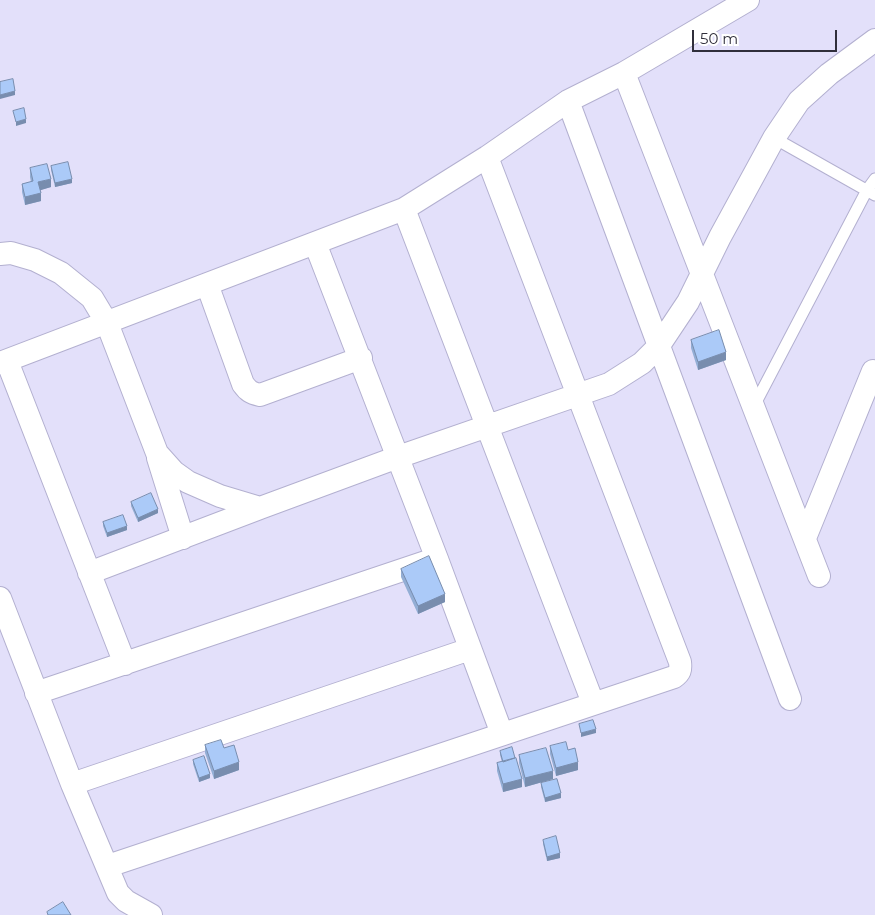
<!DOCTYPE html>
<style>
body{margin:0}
#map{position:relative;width:875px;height:915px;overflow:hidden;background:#e3e0fa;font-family:Montserrat,sans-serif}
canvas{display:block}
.scale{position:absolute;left:692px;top:30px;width:145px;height:22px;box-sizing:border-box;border:2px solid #302f3b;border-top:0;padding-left:6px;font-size:15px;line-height:18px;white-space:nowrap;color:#302f3b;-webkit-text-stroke:4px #fff;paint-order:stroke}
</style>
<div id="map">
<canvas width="875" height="915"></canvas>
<div class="scale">50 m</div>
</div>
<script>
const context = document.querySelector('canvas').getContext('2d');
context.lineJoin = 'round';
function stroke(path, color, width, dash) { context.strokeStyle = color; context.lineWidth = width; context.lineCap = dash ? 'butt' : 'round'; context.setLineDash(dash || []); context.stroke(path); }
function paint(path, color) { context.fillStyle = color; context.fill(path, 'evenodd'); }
const lane = new Path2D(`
 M774,138L875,195
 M754,406L867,190L875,179`);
const street = new Path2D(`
 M624,73L819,576
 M568,101L790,699
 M404,209L593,703
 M315,243L437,559L502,734
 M0,254L11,253L35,260L61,273L92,298L107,323L157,453L174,472L188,482L220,496L260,508L398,457L609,384L642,363L658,347L688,302L720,237L774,138L799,101L829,74L875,40
 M207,284L243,384C248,391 251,393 260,395L361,358
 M7,361L125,664
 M0,363L404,209L487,157L568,101L624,73L748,0
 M158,458L183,538
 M805,538L873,371
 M89,573L260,508
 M0,598L72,784L118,893L126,901L151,915
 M36,693L429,561
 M72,784L470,649
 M108,866L674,677C680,673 681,670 680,662L487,157`);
const wall = new Path2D(`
 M51,166L72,183L55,187L51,170Z
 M30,168L51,187L40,190L41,201L25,205L22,192V184L31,182L30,177Z
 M691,340L726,360L698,370L691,348Z
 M131,502L158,513L138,522L131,506Z
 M103,522L127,530L107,537L103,526Z
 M401,569L445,602L418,614L401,577Z
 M205,745L224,748L239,770L214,779L205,753Z
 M550,746L568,750L578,770L556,776L550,754Z
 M500,751L522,787L503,792L497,771V763L502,762L500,755Z
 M519,755L553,779L525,787L519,763Z
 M193,760L210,778L199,782L193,764Z
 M541,783L561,798L545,802L541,787Z
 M543,840L560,858L547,861L543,844Z`);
const shadedWall = new Path2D(`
 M15,91V95L0,99V95Z
 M26,119V123L16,126V122Z
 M51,179V187L38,191V182Z
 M72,179V183L55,187V183Z
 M41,193V201L25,205V197Z
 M726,352V360L698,370V362Z
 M158,509V513L138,522V518Z
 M127,526V530L107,537V533Z
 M445,594V602L418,614V606Z
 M596,729V733L581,737V733Z
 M239,762V770L214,779V771Z
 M578,762V770L556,776V768Z
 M553,771V779L525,787V778Z
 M210,774V778L199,782V778Z
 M522,779V787L503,792V784Z
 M561,793V798L545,802V798Z
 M560,853V858L547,861V857Z`);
const building = new Path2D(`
 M13,79L15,91L0,95V82Z
 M24,108L26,119L16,122L13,111Z
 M68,162L72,179L55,183L51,166Z
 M47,164L51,179L38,182L41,193L25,197L22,184L33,181L30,168Z
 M719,330L726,352L698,362L691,340Z
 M151,493L158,509L138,518L131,502Z
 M123,515L127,526L107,533L103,522Z
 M429,556L445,594L418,606L401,569Z
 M593,720L596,729L581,733L579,724Z
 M221,740L224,748L234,745L239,762L214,771L205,745Z
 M566,742L568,750L575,748L578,762L556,768L550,746Z
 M512,747L515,758L503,762L500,751Z
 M546,748L553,771L525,778L519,755Z
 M204,756L210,774L199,778L193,760Z
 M516,758L522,779L503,784L497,763Z
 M557,779L561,793L545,798L541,783Z
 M556,836L560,853L547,857L543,840Z
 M63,902L71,915H48L47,912Z`);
stroke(lane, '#b3b0d0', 13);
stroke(street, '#b3b0d0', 24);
stroke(lane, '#fff', 11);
stroke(street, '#fff', 22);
paint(wall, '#93aed5');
paint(shadedWall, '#788dae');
paint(building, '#abcaf8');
stroke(building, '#788dae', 1);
</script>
